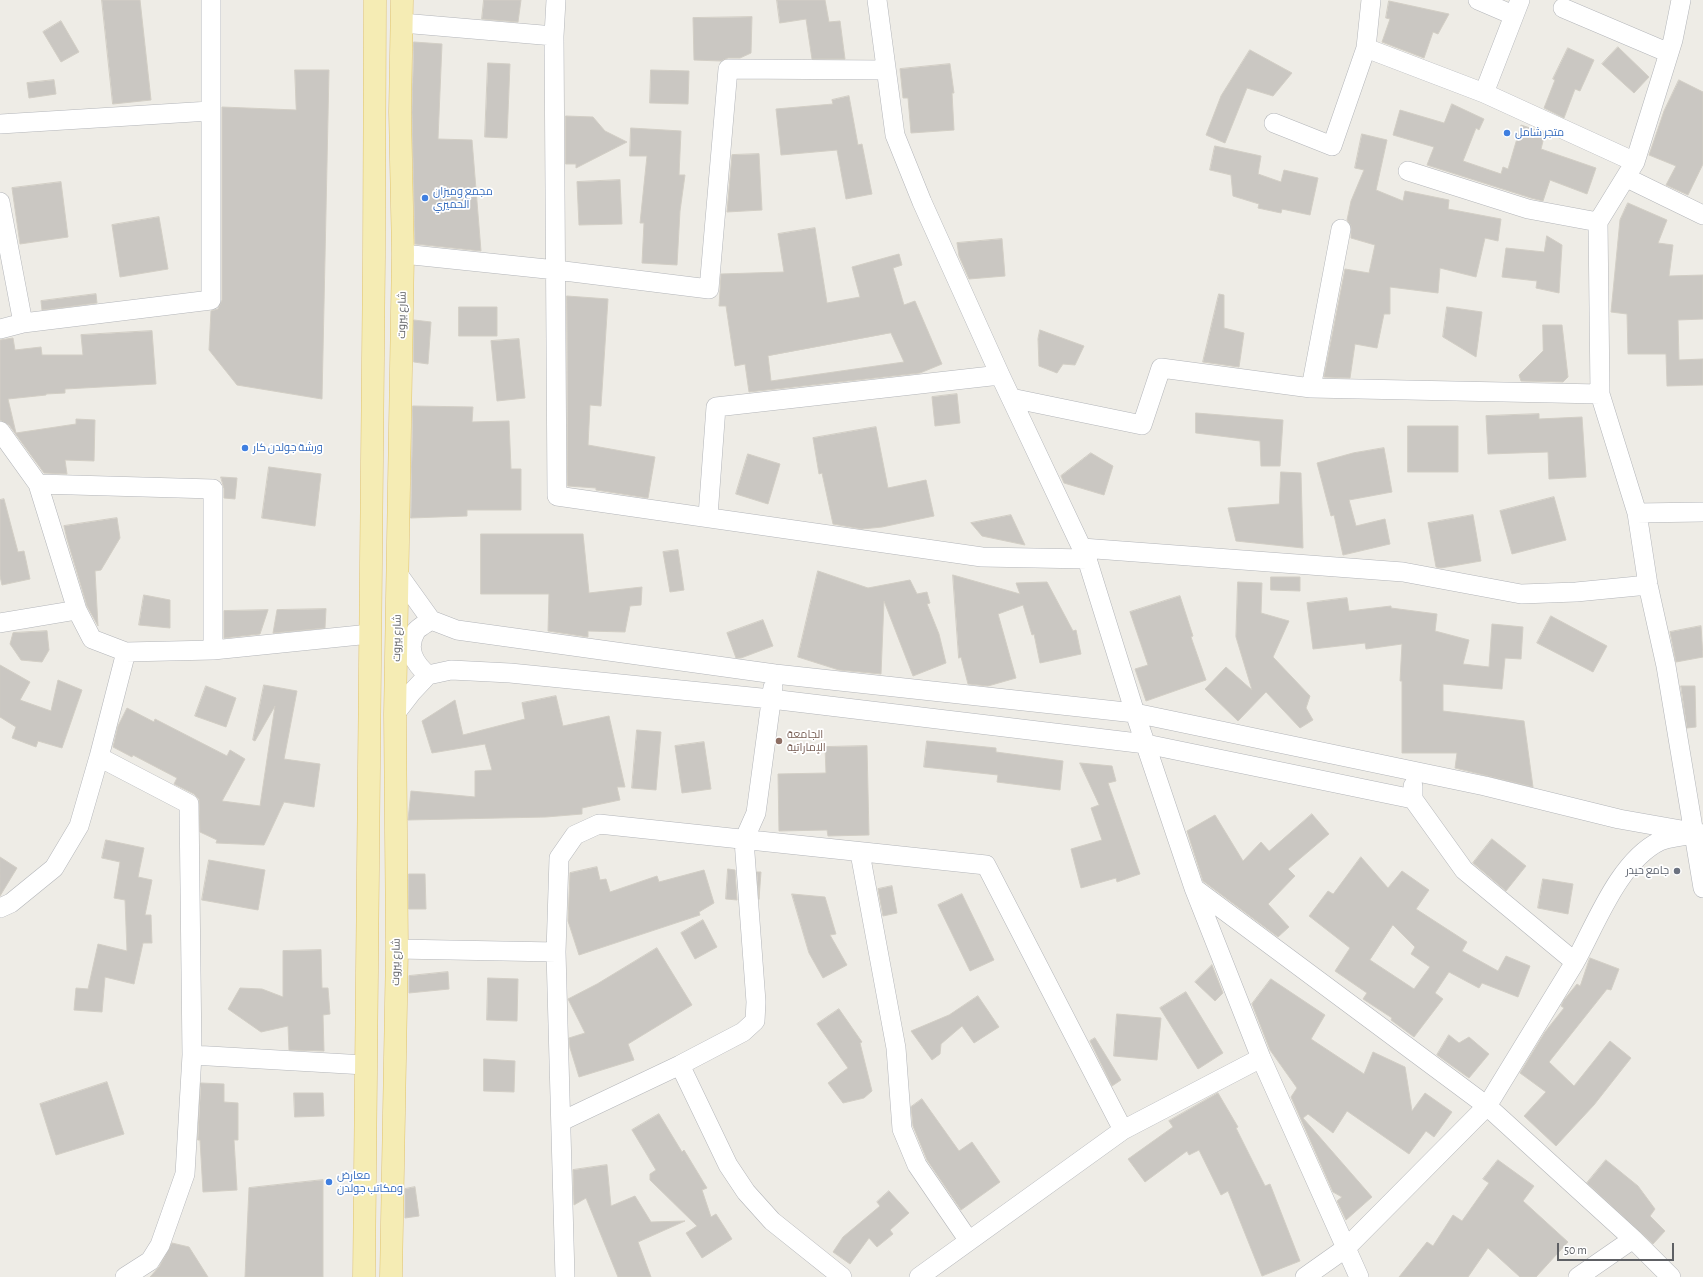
<!DOCTYPE html>
<meta charset="utf-8">
<style>
body{margin:0}
#map{position:relative;width:1703px;height:1277px;overflow:hidden;background:#eeece6;font-family:"Alegreya Sans",sans-serif}
canvas{display:block}
.scale{position:absolute;left:1557px;top:1243px;width:117px;height:18px;box-sizing:border-box;border:2px solid #5e6064;border-top:0;padding-left:5px;font-size:12px;line-height:14px;white-space:nowrap;color:#5e6064;-webkit-text-stroke:3px #fff;paint-order:stroke}
</style>
<div id="map">
<canvas width="1703" height="1277"></canvas>
<div class="scale">50 m</div>
</div>
<script>
const context = document.querySelector('canvas').getContext('2d');
context.lineJoin = 'round';
function paint(path, color) { context.fillStyle = color; context.fill(path, 'evenodd'); }
function stroke(path, color, width, dash) { context.strokeStyle = color; context.lineWidth = width; context.lineCap = dash ? 'butt' : 'round'; context.setLineDash(dash || []); context.stroke(path); }
function drawText(font, color, halo, rows, align = 'center') {
  context.font = font + ' "Alegreya Sans",Cairo,sans-serif'; context.lineWidth = 3.5; context.setLineDash([]); context.textBaseline = 'middle'; context.strokeStyle = halo; context.fillStyle = color; for (const [text, x, y, turn = 0] of rows) {
    context.save(); context.translate(x, y); context.rotate((+turn || 0) * Math.PI / 180); context.textAlign = isNaN(turn) ? turn : align; if (halo) context.strokeText(text, 0, 0); context.fillText(text, 0, 0); context.restore();
  }
}
const building = new Path2D(`
 M102,0H140L151,100L113,104Z
 M484,0H521L518,22L482,19Z
 M777,0H825L829,22L840,21L845,59H812L806,19L780,23Z
 M1389,1L1449,14L1438,34L1433,32L1424,58L1382,42L1390,19L1386,18Z
 M752,17L751,53L740,58H728L721,61L694,60L693,18Z
 M61,21L79,52L61,62L43,32Z
 M414,42L442,44L438,139L472,140L481,251L415,244L412,112Z
 M1618,47L1649,77L1634,93L1602,64Z
 M1568,48L1594,60L1580,91L1575,89L1564,118L1544,108L1555,80L1553,79Z
 M1250,50L1292,73L1273,96L1247,88L1225,143L1206,135L1221,96Z
 M488,63L510,64L507,138L485,137Z
 M950,64L954,93H952L954,130L911,133L908,98H903L900,69Z
 M295,70H329L322,399L237,385L209,350L211,311L218,309L222,300V107L296,110Z
 M651,70L689,71L688,104L650,103Z
 M54,80L56,94L29,98L27,83Z
 M1679,80L1703,92V164L1688,195L1666,185L1676,166L1649,155L1664,111Z
 M849,96L858,145L862,144L872,194L846,199L837,150L781,155L776,109L833,104L832,100Z
 M1452,104L1484,119L1479,130L1476,128L1463,161L1501,174L1503,167L1508,169L1521,125L1545,133L1541,149L1596,168L1587,194L1550,180L1543,201L1531,198L1427,165L1434,147L1393,135L1400,110L1444,123Z
 M566,116L593,117L605,131L627,142L576,168V164H566Z
 M631,128L681,131L679,175H685L680,211L677,265L642,263L644,223H640L647,156H630Z
 M1362,134L1387,140L1376,190L1403,201L1405,191L1449,200L1448,209L1501,219L1498,241L1485,238L1476,277L1440,268L1438,293L1390,287V314H1384L1377,348L1355,344L1350,378L1324,377L1345,269L1369,273L1375,245L1351,238V226L1347,220L1351,201L1364,170L1355,168Z
 M1215,146L1261,156L1258,174L1281,182L1284,170L1318,178L1310,215L1282,209L1281,213L1258,208L1259,204L1233,196L1231,175L1210,170Z
 M759,154L762,210L727,212L732,155Z
 M620,180L622,224L579,225L577,182Z
 M61,182L68,237L20,244L12,188Z
 M1628,203L1667,220L1658,243L1673,245L1669,276L1703,275V319L1678,320L1679,360L1703,359V385L1667,386L1666,354H1628L1627,314L1611,312L1620,220Z
 M159,217L168,269L120,277L112,225Z
 M815,228L827,303L860,297L852,267L899,254L902,265L893,268L904,305L915,301L942,364L920,373L749,392L745,364L735,366L726,306H719L721,274L784,272L778,234ZM891,333L904,362L771,381L768,356Z
 M1547,236L1562,245L1559,293L1536,288L1537,281L1502,277L1506,248L1544,252Z
 M1002,239L1005,276L969,279L959,256L957,243Z
 M96,294L97,303L42,310L41,301Z
 M1219,294L1224,295V328L1244,333L1239,367L1203,362Z
 M567,296L608,299L601,406L590,405L588,445L655,457L648,498L596,490V488L568,486Z
 M459,307H497V336H459Z
 M1447,307L1482,312L1476,357L1443,337Z
 M414,320L431,322L428,364L414,362Z
 M1543,325H1562L1568,377L1563,382L1521,381L1519,375L1543,351Z
 M1040,330L1084,346L1075,365L1063,364L1057,373L1039,366L1038,339Z
 M152,331L156,384L65,389V393L46,394V395L8,399L16,433L76,424V419L95,420L94,461L65,460L67,474L44,473L9,425L0,420V340L13,338L15,350L41,347L42,355H83L81,335Z
 M519,339L525,398L497,401L491,341Z
 M957,394L960,423L935,426L932,397Z
 M413,406L473,407L472,422L509,421L511,469H521V510H467V516L411,518Z
 M1196,413L1283,420L1280,466H1261L1260,441L1196,433Z
 M1539,414V419L1582,417L1586,477L1549,479L1548,452L1488,454L1486,416Z
 M1408,426H1458V472H1408Z
 M876,427L888,488L926,480L934,516L882,527L862,529L833,524L822,473L819,474L813,438Z
 M1384,448L1392,492L1349,500L1356,526L1385,519L1390,544L1343,555L1334,515L1331,516L1317,463L1353,453Z
 M1091,453L1113,466L1104,495L1064,483L1061,476Z
 M748,454L780,464L768,504L736,494Z
 M269,467L321,474L315,526L262,518Z
 M1281,472L1301,473L1303,548L1236,541L1228,508L1279,504Z
 M221,477L237,478L235,499L224,498V489Z
 M1554,497L1566,540L1512,554L1500,511Z
 M4,499L18,552L24,551L30,579L2,585L0,576V500Z
 M1011,515L1025,545L982,536L971,523Z
 M1473,515L1481,561L1441,568L1436,567L1428,523Z
 M117,518L120,538L101,570L95,571L98,626L87,606L67,539L64,526Z
 M481,534H583L589,593L642,587L641,605L630,606L625,632L588,631V637L548,631L549,594H481Z
 M678,550L684,590L670,592L663,552Z
 M818,571L868,588L910,580L917,594L927,592L930,603L927,604L939,634L946,663L913,676L884,601L881,674L839,670L798,657Z
 M953,575L1020,594L1016,583L1047,582L1073,631L1076,630L1081,654L1040,663L1034,634L1032,635L1023,605L998,614L1016,678L988,686L968,684L961,657L959,658Z
 M1271,577H1300V591L1271,590Z
 M1238,582L1262,583L1261,613L1289,621L1273,657L1310,696L1306,708L1313,720L1300,728L1266,692L1238,721L1205,689L1226,667L1252,690L1236,637Z
 M144,595L170,600V628L139,625Z
 M1180,596L1193,636L1191,637L1206,680L1146,701L1135,669L1148,665L1130,612Z
 M1347,598L1349,611L1391,606V608L1437,614L1435,631L1469,640L1463,664L1489,667L1492,624L1523,627L1521,659L1505,658L1502,689L1443,684V711L1524,721L1533,787L1455,768L1457,753H1402V681H1400L1402,644L1366,649L1365,643L1313,649L1307,603Z
 M326,609L325,628L273,633L277,610Z
 M268,610L260,634L224,638V611Z
 M1551,616L1607,646L1593,672L1537,643Z
 M763,620L773,646L741,658H736L727,633Z
 M1701,626L1703,657L1676,662L1670,632Z
 M47,631L49,650L42,662L21,660L10,644L13,633Z
 M0,665L30,682L20,700L51,711L58,680L82,690L62,748L38,741L36,747L12,738L16,727L0,717Z
 M264,685L297,691L284,759L320,764L314,807L284,802L264,845L216,843L217,840L200,832L199,799L194,794L174,784L177,778L133,755L132,757L113,747L118,726L127,708L154,722L155,719L227,756L230,750L245,759L222,801L260,806L275,706L255,741L253,740Z
 M206,686L236,698L226,727L195,716Z
 M1681,686H1695L1696,727L1687,728Z
 M556,696L563,726L609,716L625,787H617L620,800L582,808V814L546,817L408,820L411,791L475,797V771L492,770L485,744L432,753L422,721L455,700L463,735L525,719L522,703Z
 M637,730L661,732L656,790L632,788Z
 M927,741L996,748V752L1063,761L1060,790L997,782L998,775L924,767Z
 M704,742L711,789L682,793L675,746Z
 M867,746L869,835L828,836L827,830L779,831L778,774L826,773L825,747Z
 M1080,763L1112,766L1116,781L1108,783L1140,874L1117,882L1116,878L1081,888L1071,849L1102,840L1091,808L1099,805Z
 M1312,814L1329,834L1288,869L1295,876L1268,904L1289,927L1278,937L1203,881L1187,831L1215,815L1243,861L1261,842L1269,851Z
 M1492,839L1526,866L1506,891L1473,863Z
 M106,840L144,848L138,877L152,880L145,915H151L152,943H143L134,984L105,977L102,1012L74,1010L76,988L88,989L98,944L127,951L125,900L114,898L120,862L102,858Z
 M0,857L17,868L0,896Z
 M1361,857L1388,888L1402,871L1429,890L1416,909L1467,942L1462,951L1498,971L1506,956L1530,966L1518,997L1482,983L1479,988L1449,972L1435,993L1443,999L1414,1037L1391,1020L1392,1018L1363,999L1367,993L1335,971L1350,948L1309,916L1328,891L1333,894ZM1393,925L1415,947L1411,954L1430,967L1414,989L1370,960Z
 M209,860L265,870L258,910L202,900Z
 M597,867L600,880L606,879L610,892L657,876L659,882L704,870L714,903L699,912L700,915L579,955L568,921L570,873Z
 M728,869L735,870L737,900L726,899Z
 M757,872H761L759,899Z
 M409,874H425L426,909H409Z
 M1543,879L1573,884L1568,914L1538,908Z
 M892,886L897,913L883,916L878,889Z
 M792,894L825,897L836,934L830,935L847,965L823,978L809,953Z
 M962,894L994,960L970,971L938,905Z
 M703,920L717,947L695,959L681,933Z
 M657,948L692,1005L628,1044L634,1060L579,1077L570,1048L569,1038L585,1033L568,999L597,984Z
 M321,950L322,988H328L330,1014L323,1015L324,1051L289,1050L288,1026L261,1032L228,1009L240,988L262,989L283,997V951Z
 M1590,958L1619,969L1611,990L1607,989L1549,1062L1574,1086L1610,1041L1631,1058L1594,1105L1556,1146L1524,1116L1546,1092L1520,1073L1545,1032L1564,1008L1561,1006L1564,1000L1577,984L1580,986Z
 M1212,965L1223,993L1215,1001L1195,982Z
 M448,972L449,989L409,993V976Z
 M488,978L518,979L517,1021L487,1020Z
 M1271,979L1325,1015L1311,1039L1364,1074L1373,1052L1405,1067L1412,1111L1425,1093L1452,1112L1434,1137L1426,1131L1409,1154L1347,1111L1333,1133L1308,1114L1303,1118L1372,1197L1346,1220L1337,1201L1342,1197L1333,1192L1291,1097L1297,1088L1270,1050L1252,1004Z
 M1186,992L1223,1053L1198,1069L1160,1008Z
 M978,996L999,1027L974,1043L962,1026L941,1044L940,1054L932,1060L911,1031L949,1015Z
 M839,1009L862,1042L860,1043L872,1091L864,1098L843,1103L828,1083L848,1068L817,1024Z
 M1117,1014L1161,1018L1157,1060L1114,1056Z
 M1449,1035L1459,1043L1469,1037L1489,1054L1469,1078L1437,1055Z
 M1095,1038L1121,1080L1112,1086L1090,1041Z
 M484,1059L515,1061L514,1092L484,1091Z
 M107,1082L124,1134L56,1155L40,1104Z
 M201,1083L224,1084V1102L238,1103V1140H234L237,1190L203,1192L200,1140H198Z
 M294,1093H323L324,1116L295,1117Z
 M1218,1093L1238,1127L1236,1128L1265,1186L1270,1184L1300,1261L1262,1276L1228,1191L1221,1195L1199,1150L1189,1155L1187,1151L1145,1182L1128,1159L1173,1127L1169,1121Z
 M922,1099L959,1151L972,1142L1000,1182L961,1210L927,1160L913,1126L911,1107Z
 M659,1114L682,1152L684,1150L707,1188L702,1190L711,1217L716,1214L732,1239L702,1258L686,1233L697,1226L650,1180V1174L656,1170L632,1130Z
 M1498,1160L1534,1186L1523,1201L1568,1242L1536,1277H1520L1488,1248L1468,1277H1399L1427,1242L1433,1246L1453,1215L1462,1221L1489,1183L1483,1179Z
 M1606,1160L1638,1186L1655,1209L1650,1216L1665,1231L1653,1244L1587,1183Z
 M607,1165L611,1206L635,1196L651,1222L685,1221L638,1242L651,1277H618L586,1198L574,1205L573,1170Z
 M323,1180V1277H245L249,1188Z
 M415,1187L419,1216L405,1218V1189Z
 M889,1191L909,1213L890,1230L893,1234L877,1247L869,1238L850,1264L833,1252L843,1237L880,1206L877,1202Z
 M172,1243L189,1247L208,1277H150L159,1267Z`);
const minor = new Path2D(`
 M556,0L554,36L557,496L982,557L1087,559
 M877,0L895,135L922,202L1000,375L1087,559L1135,713L1194,888L1261,1058L1359,1277
 M1478,0L1513,15
 M1681,0L1673,40L1635,162L1598,222L1600,394L1637,513L1648,585L1666,666L1703,888
 M1563,8L1669,53
 M402,23L554,36
 M1366,48L1484,93L1635,162
 M1484,93L1520,0
 M1274,123L1332,146L1366,48L1371,0
 M0,124L210,111
 M1408,171L1528,209L1598,222
 M1627,178L1703,215
 M0,202L23,323
 M403,254L556,270L709,289L728,69L886,70
 M0,329L23,323L211,300V0
 M1311,388L1341,229
 M1011,398L1142,425L1161,368L1311,388L1600,394
 M0,431L38,484L77,610L92,639L126,652
 M38,484L213,489V650
 M1637,513L1703,512
 M708,516L716,407L1000,375
 M1082,548L1403,572L1521,594L1576,592L1648,585
 M398,574L431,620L457,630L775,674L1135,713L1485,786L1619,819L1703,834
 M0,623L77,610
 M428,675C415,664 405,649 416,631C419,627 427,623 431,620
 M395,714L412,692L428,675L451,670L510,673L771,699L1146,744L1413,799
 M99,757L189,804L192,1055L185,1174L160,1245L150,1261L125,1277
 M860,853L896,1048L902,1129L917,1165L969,1241
 M1194,888L1487,1106L1575,962L1464,870L1413,799V786
 M0,908L11,903L54,868L79,826L99,757L126,652L213,650L370,634
 M397,949L556,952
 M1575,962C1596,924 1619,861 1660,841C1667,838 1678,837 1686,835
 M192,1055L365,1065
 M680,1065L728,1165L746,1192L772,1221L842,1277
 M562,1121L680,1065L743,1032L755,1021L756,1002L744,840L756,813L773,687
 M565,1277L556,952L559,858L575,835L599,824L986,865L1123,1130
 M919,1277L1123,1130L1261,1058
 M1305,1277L1346,1248L1487,1106L1633,1239L1671,1277
 M1578,1277L1633,1239`);
const major = new Path2D(`
 M364,1277L374,257L375,0
 M391,1277L397,949L395,714L403,254L400,112L402,0`);
const markers = [
 [1507,133,4,"#3f7fe0"],
 [425,198,4,"#3f7fe0"],
 [245,448,4,"#3f7fe0"],
 [779,741,4,"#8d6e63"],
 [1677,871,4,"#6b7280"],
 [329,1182,4,"#3f7fe0"]
];
const shopNames = [
 ["متجر شامل",1515,133],
 ["مجمع وميزان",433,192],
 ["الحميري",433,205],
 ["ورشة جولدن كار",253,448],
 ["معارض",337,1176],
 ["ومكاتب جولدن",337,1189]
];
const streetNames = [
 ["شارع بيروت",402,315,-89],
 ["شارع بيروت",397,638,-89],
 ["شارع بيروت",396,962,-89]
];
const educationNames = [
 ["الجامعة",787,735],
 ["الإماراتية",787,748]
];
const worshipNames = [
 ["جامع حيدر",1669,871]
];
paint(building, '#cac7c2');
stroke(building, '#d2cec5', 1);
stroke(minor, '#b3b5b9', 20);
stroke(major, '#e1c36c', 23);
stroke(minor, '#fff', 19);
stroke(major, '#f5ecb4', 22);
for (const [x, y, r, color] of markers) { const dot = new Path2D(); dot.arc(x, y, r, 0, 2 * Math.PI); context.fillStyle = color; context.fill(dot); stroke(dot, '#fff', 1.5); }
drawText('11px', '#366cbe', '#fff', shopNames, 'left');
drawText('11px', '#5e6064', '#fff', streetNames);
drawText('11px', '#785e54', '#fff', educationNames, 'left');
drawText('11px', '#5b616d', '#fff', worshipNames, 'right');
</script>
